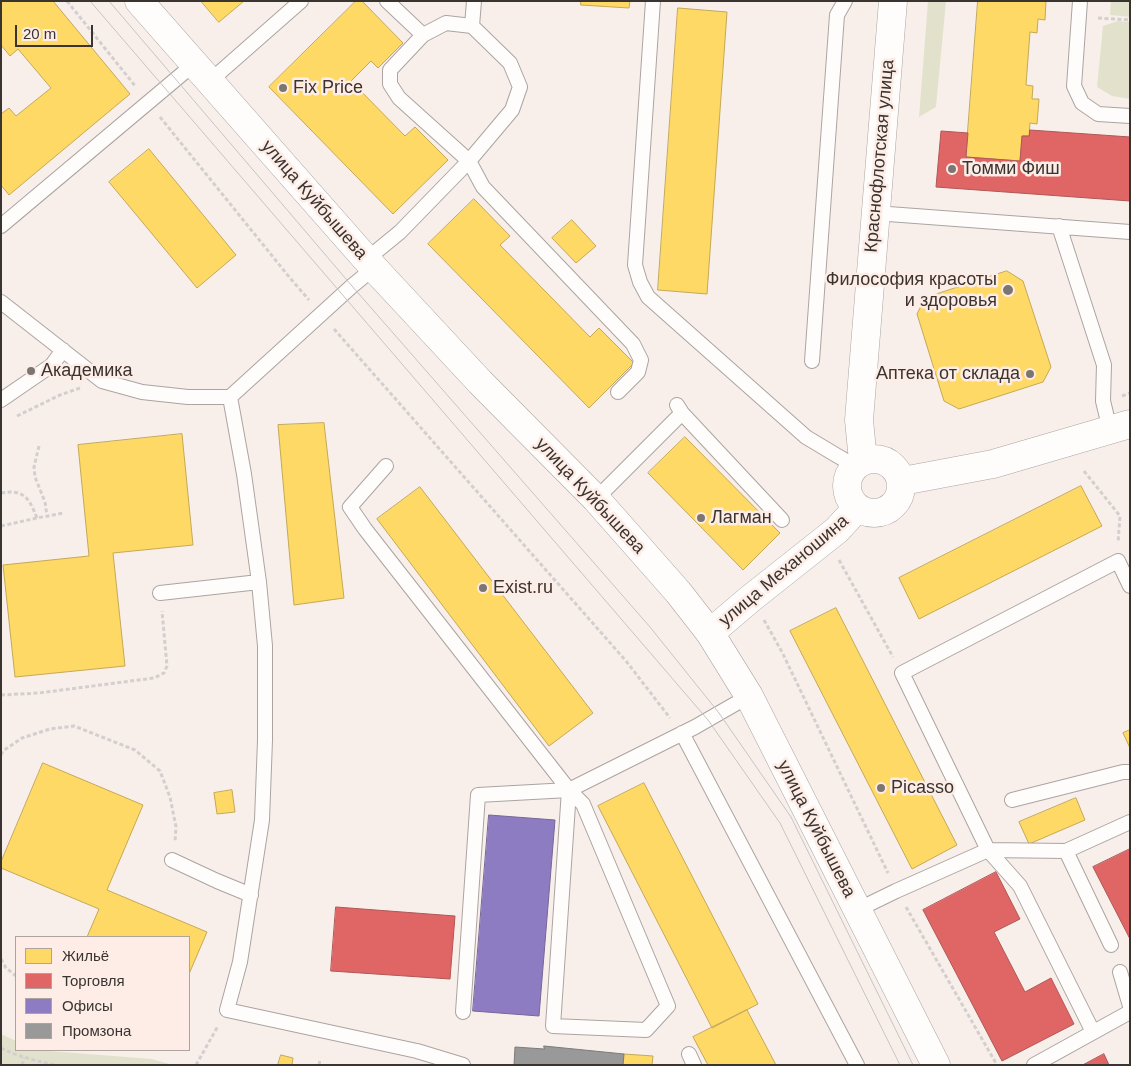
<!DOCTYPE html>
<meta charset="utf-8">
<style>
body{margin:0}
#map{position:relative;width:1131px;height:1066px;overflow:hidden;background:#f8efeb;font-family:Helvetica,sans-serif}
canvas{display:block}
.frame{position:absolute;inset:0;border:2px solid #3a3431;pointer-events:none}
.legend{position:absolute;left:15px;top:936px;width:175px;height:115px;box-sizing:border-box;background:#fdede6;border:1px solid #afa39e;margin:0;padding:6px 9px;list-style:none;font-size:15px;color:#3a3431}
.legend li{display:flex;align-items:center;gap:10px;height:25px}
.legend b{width:25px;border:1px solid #afa39e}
.scale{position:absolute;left:15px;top:25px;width:78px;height:22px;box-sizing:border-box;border:2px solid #3a3431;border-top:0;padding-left:6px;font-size:15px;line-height:18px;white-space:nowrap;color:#3a3431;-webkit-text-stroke:4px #fdede6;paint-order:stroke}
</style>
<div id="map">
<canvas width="1131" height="1066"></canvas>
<div class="frame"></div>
<ul class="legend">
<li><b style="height:14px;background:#ffd966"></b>Жильё</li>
<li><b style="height:14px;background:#e06666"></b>Торговля</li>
<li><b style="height:14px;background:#8e7cc3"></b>Офисы</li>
<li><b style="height:14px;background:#999"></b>Промзона</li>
</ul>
<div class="scale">20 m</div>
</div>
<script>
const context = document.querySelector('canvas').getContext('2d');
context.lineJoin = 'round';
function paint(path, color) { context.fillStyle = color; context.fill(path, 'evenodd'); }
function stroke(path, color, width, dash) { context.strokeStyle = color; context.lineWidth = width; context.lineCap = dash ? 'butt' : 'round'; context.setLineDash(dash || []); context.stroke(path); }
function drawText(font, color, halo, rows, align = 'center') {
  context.font = font + ' Helvetica,sans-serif'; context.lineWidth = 5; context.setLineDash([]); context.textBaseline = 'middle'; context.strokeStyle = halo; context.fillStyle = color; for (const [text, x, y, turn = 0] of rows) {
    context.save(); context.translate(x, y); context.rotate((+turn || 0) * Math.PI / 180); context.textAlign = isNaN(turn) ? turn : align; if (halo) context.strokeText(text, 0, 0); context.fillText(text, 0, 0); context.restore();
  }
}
const green = new Path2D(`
 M928,1H946L936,107L919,117Z
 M1111,1H1130V17L1110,15Z
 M1118,21L1130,22V99L1112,96L1097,87L1103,26Z
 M1,1034L16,1041V1050H37L152,1059L173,1065H1Z`);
const homes = new Path2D(`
 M1,1H53L130,94L9,195L1,185V114L9,108L16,116L51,88L18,49L10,56L1,45Z
 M201,1H244L219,22Z
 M356,1H362L403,43L378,68L371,61L351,81L405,136L415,127L448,160L393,214L269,87Z
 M581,1H630L629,8L581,5Z
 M978,1H1046L1045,20L1038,19L1037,33L1030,32L1026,85L1033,86L1032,99H1039L1037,124L1030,123L1029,136H1022L1020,161L966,157Z
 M678,8L727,12L707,294L658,290Z
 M149,149L236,255L197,288L109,182Z
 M474,199L510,236L500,245L590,337L599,328L634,363L589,408L428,244Z
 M572,220L596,246L576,263L552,238Z
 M1007,271L1023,281L1051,367L1043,382L959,409L944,401L917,314L925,298Z
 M324,423L344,598L294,605L278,425Z
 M182,434L193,545L113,553L125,666L15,677L3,565L89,556L78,445Z
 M685,437L780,533L743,570L648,473Z
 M1081,486L1102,526L919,619L899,578Z
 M420,487L593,713L549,746L377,519Z
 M836,608L957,845L912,869L790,631Z
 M1130,730V748L1123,733Z
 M43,763L143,805L107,890L207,932L189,974V937H87L99,909L1,868V862Z
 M644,783L758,1004L712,1028L598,806Z
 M232,790L235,812L217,814L214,793Z
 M1076,798L1085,820L1029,844L1019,822Z
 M747,1010L776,1065H708L693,1037Z
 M624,1054L653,1056L652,1065H623Z
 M281,1055L293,1058L292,1065H278Z`);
const shops = new Path2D(`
 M1030,130L1130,137V201L936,187L941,131L968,133L966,157L1020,161L1022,136H1029Z
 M1130,849V939L1093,867Z
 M996,872L1020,919L994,932L1025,992L1051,978L1074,1024L1002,1061L923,910Z
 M336,907L455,916L450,979L331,971Z
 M1104,1054L1109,1065H1083Z`);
const offices = new Path2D(`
 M489,815L555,820L539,1016L473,1011Z`);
const industry = new Path2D(`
 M544,1046L624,1054L623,1065H514L515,1047L544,1049Z`);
const path = new Path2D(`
 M67,1L136,87
 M1098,18L1130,20
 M160,117L290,278L309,300
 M334,329L626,661L670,718
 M1122,396L1130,393
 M17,416L60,395L80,388
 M39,446L34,467L35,477L45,502L47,516
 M1084,471L1120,516L1118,543
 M1,493C24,489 29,498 37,518
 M1,526L37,518L64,513
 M839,560L893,657
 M764,620L782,652L888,873
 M1,695L39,693L154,678L164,673L167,666L162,611
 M1,755L3,751L22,738L50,729L74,726L135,750L160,771L170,797L176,827L175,842
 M906,907L997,1065
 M1,959L6,968L16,976
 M1,1048C19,1057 34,1060 54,1065
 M22,1065L24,1058
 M196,1065L218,1026
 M319,1065L320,1060`);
const lane = new Path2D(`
 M653,1L635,265L640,282L648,297L806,437L836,455L855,466
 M1080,1L1074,86L1082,103L1098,114L1130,116
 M472,26L510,63L520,87L512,110L469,161L483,187L633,344L641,360L638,372L618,392
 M423,35L446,23L472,26L474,1
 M210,81L301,1
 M875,213L1130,232
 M1,226L194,64
 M1059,226L1104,365L1103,401L1110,430
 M367,259L400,232L469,161L399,98L390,84V70L423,35L387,1
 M1,302L102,381L142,392L188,397H230L244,474L259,582L265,646V740L262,820L240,962L227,1010L417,1051L463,1065
 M812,361L837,15L845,1
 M230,397L352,286L374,268
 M1,400L52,365L63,350
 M677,405L682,413L782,520
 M386,466L350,507L365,529L569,790L695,727L749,696
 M596,499L682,413
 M160,593L259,582
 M682,733L857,1065
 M1012,800L1123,772H1130
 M1066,851L1111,945
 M172,860L217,881L251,895
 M857,910L896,891L988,850L1066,851L1130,822
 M1120,972L1130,1006
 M463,1012L478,795L569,790L583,804L668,1006L646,1030L553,1026L569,790
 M1093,1032L1020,886L988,850L902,673L1118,561L1130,586
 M689,1054L694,1065
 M1034,1065L1130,1012`);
const street = new Path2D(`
 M847 486a27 27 0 1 1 54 0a27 27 0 1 1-54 0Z
 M863,461L859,420L893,1
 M901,480H908L993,464L1130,424
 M710,633L750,599L837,530L857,508`);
const secondary = new Path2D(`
 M139,1L374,268L480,382L596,499L678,592L710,633L749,696L936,1065`);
const tram = new Path2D(`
 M90,1L708,720L780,823L900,1065
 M109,1L352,286L650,627L719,713L791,817L913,1065`);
const markers = [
 [283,88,5,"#7c7572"],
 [952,169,5,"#7c7572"],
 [1008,290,6,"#7c7572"],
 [31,371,5,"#7c7572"],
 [1030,374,5,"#7c7572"],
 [701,518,5,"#7c7572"],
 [483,588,5,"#7c7572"],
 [881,788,5,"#7c7572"]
];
const poiNames = [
 ["Fix Price",293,88],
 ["Томми Фиш",962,169],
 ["Философия красоты",997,280,"right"],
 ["и здоровья",997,301,"right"],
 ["Академика",41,371],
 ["Аптека от склада",1020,374,"right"],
 ["Лагман",711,518],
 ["Exist.ru",493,588],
 ["Picasso",891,788]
];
const streetNames = [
 ["Краснофлотская улица",880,156,-85],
 ["улица Куйбышева",314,200,49],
 ["улица Куйбышева",590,496,47],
 ["улица Механошина",784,571,-40],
 ["улица Куйбышева",816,829,63]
];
paint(green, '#e2e2cc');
paint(homes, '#ffd966');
stroke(homes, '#c4a856', 1);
paint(shops, '#e06666');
stroke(shops, '#ae5756', 1);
paint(offices, '#8e7cc3');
stroke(offices, '#756697', 1);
paint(industry, '#999');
stroke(industry, '#7c7b7a', 1);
stroke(lane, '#aba4a1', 16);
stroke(street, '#aba4a1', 29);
stroke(secondary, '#aba4a1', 29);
stroke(path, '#d3cfce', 3, [4, 2.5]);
stroke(lane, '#fefdfc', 14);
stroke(street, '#fefdfc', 28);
stroke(secondary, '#fefdfc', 28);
stroke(tram, '#c6c4c3', 1);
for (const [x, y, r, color] of markers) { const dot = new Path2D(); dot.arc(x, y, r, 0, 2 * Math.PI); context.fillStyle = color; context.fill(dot); stroke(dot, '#fdede6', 2); }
drawText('18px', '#3a3431', '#fdede6', poiNames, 'left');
drawText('18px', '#3a3431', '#fdede6', streetNames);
</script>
